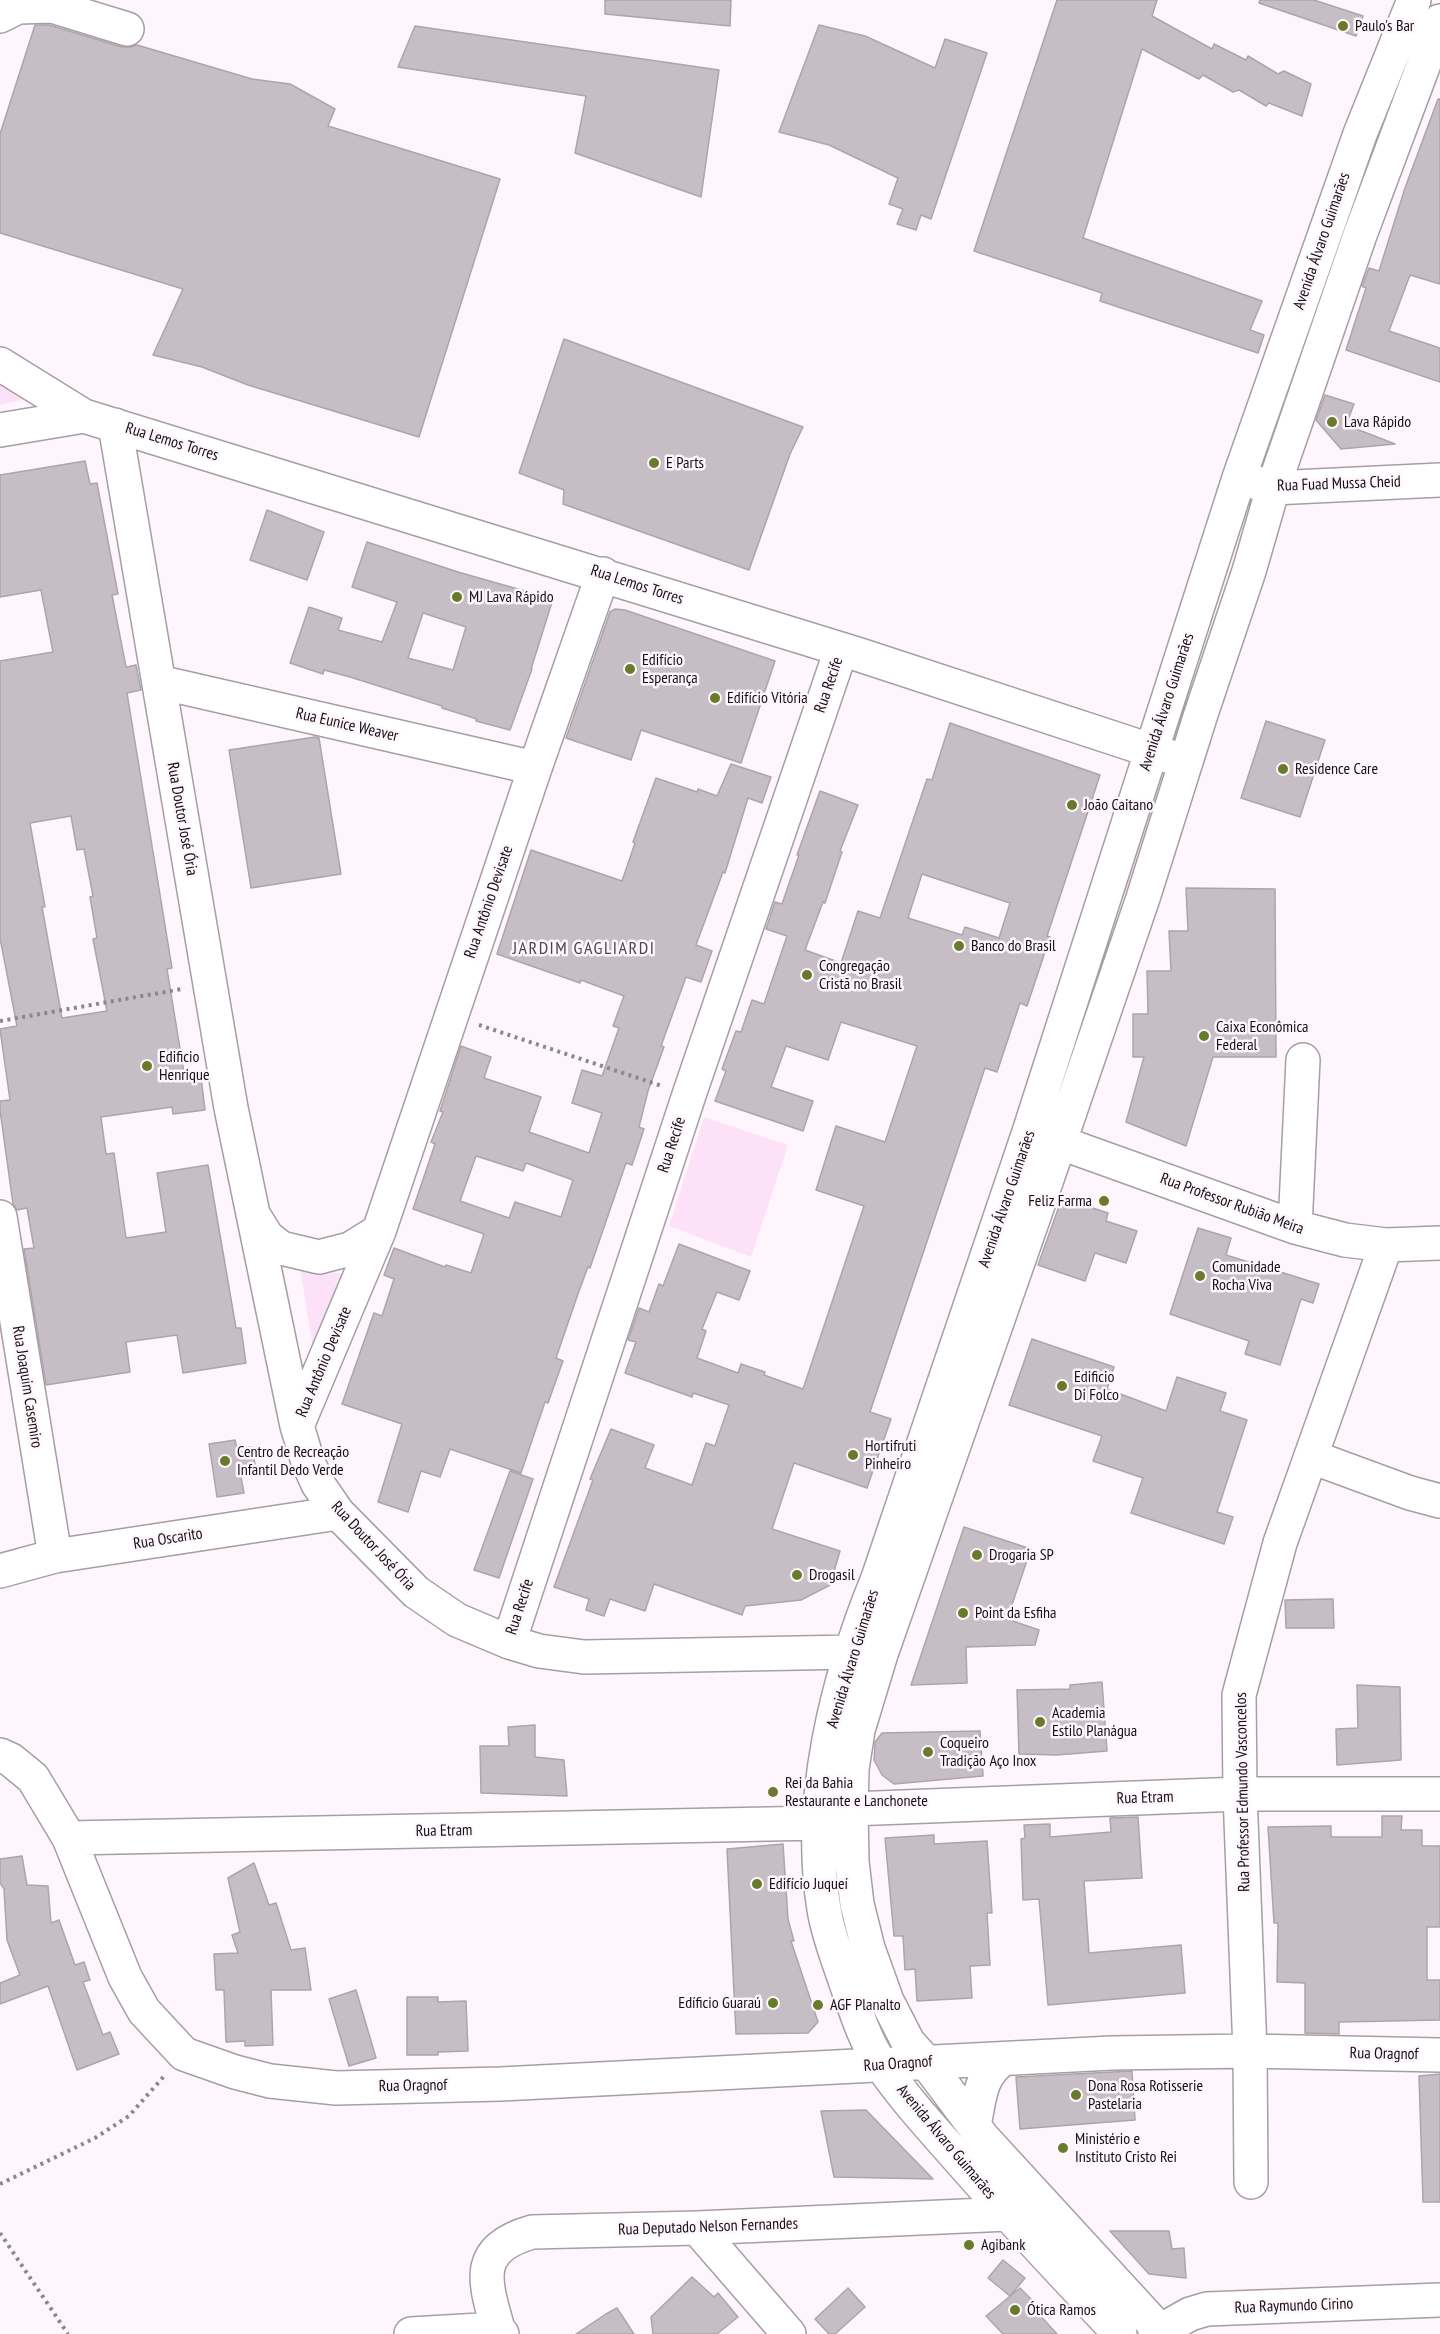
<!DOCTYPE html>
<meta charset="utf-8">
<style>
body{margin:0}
canvas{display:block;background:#fff6fd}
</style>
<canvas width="1440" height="2334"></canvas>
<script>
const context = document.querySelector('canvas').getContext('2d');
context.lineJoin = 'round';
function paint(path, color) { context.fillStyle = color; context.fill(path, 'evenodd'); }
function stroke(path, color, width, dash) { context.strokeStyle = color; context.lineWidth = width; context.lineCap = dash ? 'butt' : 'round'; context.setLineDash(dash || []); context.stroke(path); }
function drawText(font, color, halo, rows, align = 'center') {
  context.font = font + ' "PT Sans Narrow",sans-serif'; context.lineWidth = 5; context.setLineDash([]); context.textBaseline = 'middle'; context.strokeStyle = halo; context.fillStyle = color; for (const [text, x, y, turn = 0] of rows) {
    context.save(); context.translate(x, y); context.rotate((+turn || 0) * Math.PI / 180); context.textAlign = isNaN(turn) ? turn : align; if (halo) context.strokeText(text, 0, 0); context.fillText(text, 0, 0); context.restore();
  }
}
const green = new Path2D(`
 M0,382L30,398L0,405Z
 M1153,797L1160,799L1124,897L1118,893Z
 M1094,973L1101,974L1059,1101L1053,1102Z
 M704,1117L788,1145L751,1257L669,1226Z
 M300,1268L352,1275L316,1367Z`);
const building = new Path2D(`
 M605,0H731L730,26L605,14Z
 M1057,0H1157L1152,16L1212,49L1214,44L1246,60L1248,56L1278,74L1284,71L1311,84L1302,116L1269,103L1266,106L1239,90L1233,92L1203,75L1199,79L1142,49L1083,238L1262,301L1250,330L1264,335L1258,353L1100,301L1102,293L974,251Z
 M1260,0H1314L1363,16L1356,36L1259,3Z
 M35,25H49L122,47H131L137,45L252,79L290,84L335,109L328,126L500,179L419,437L248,385L202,367L153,355L183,289L0,233V134Z
 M819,25L865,36L935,68L945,39L987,53L931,219L921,215L916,230L897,224L903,209L889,204L898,178L829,145L779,132Z
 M415,26L719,70L701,197L575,153L586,96L398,67Z
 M1438,99H1440V284L1410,275L1389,331L1440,348V382L1346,350L1366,288L1362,286L1369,268L1379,271L1405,188Z
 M564,339L803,427L790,454L749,570L563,504L564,490L519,473Z
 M1325,395L1354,404L1346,425L1395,444L1341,449L1316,420Z
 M85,461L90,484L97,483L118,594L112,595L126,667L136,665L141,690L127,693L172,968L167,969L185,1079L201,1077L205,1110L173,1114L172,1107L101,1117L106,1154L114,1153L126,1238L166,1232L157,1173L208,1165L236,1328H241L246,1363L183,1373L177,1335L126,1342L130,1372L46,1385L24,1249L34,1248L27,1208L17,1210L13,1204L0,1110V1101L10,1100L0,1029L17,1026L0,938V661L53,652L41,590L0,597V475ZM71,816L77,850L84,849L93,896L90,897L97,938L93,939L107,1011L62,1018L42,907H45L30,823Z
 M267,510L324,532L307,580L250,560Z
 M367,542L458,572L553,599L531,669H532L510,730L476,721L477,719L442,708V706L350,677L324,670L323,674L290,663L309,607L342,618L338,630L382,642L397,602L352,587ZM423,613L466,627L453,670L408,658Z
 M615,609L625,610L775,661L741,763L641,730L631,760L566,738L610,612Z
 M1266,721L1325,740L1300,817L1241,798Z
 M950,723L1100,775L1047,936L1050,937L1027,1006L1020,1003L997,1072L985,1068L870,1412L891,1419L867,1488L794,1463L772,1529L840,1551L830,1585L801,1600L745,1606L742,1615L654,1584L645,1611L610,1599L604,1616L586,1610L589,1599L554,1587L593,1480L590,1479L611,1429L654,1445L645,1468L692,1485L706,1443L715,1446L729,1405L693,1393L692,1397L625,1373L636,1342L628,1340L639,1308L649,1312L659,1284L663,1286L679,1244L750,1271L739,1300L717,1292L702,1329L706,1331L697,1358L738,1373L741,1364L765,1372L764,1375L803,1389L864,1206L816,1190L836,1126L885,1142L917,1046L841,1022L828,1060L786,1046L771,1087L813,1101L803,1131L715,1101L726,1071L722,1069L736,1031L741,1032L752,1000L764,1004L787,936L766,929L775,902L782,904L799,855H797L820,791L858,805L840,851L842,852L825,903L823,902L805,950L841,963L858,911L880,918L927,779L932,780ZM922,874L1010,903L999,938L965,927L962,935L908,918Z
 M315,737L319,738L341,874L251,888L229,750Z
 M731,764L771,777L762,803L748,798L725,873L723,872L696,945L712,951L701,982L686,977L661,1046L664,1047L648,1091L639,1127L644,1129L632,1165L626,1163L590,1268L588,1267L579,1291L556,1358L563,1361L548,1403L545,1402L521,1473L450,1449L440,1477L421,1471L408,1512L378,1502L402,1424L342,1404L374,1313L382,1316L394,1279L384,1275L394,1248L445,1267L446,1265L471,1273L484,1234L413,1209L435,1144L431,1142L443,1112L440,1111L461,1046L491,1057L484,1078L541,1097L529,1132L589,1153L602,1113L572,1103L582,1070L602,1076L619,1028L613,1026L624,996L581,980L580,983L497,954L531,850L622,881L635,843L633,842L656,778L697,792L698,789L717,796ZM476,1156L523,1171L526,1163L573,1180L561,1217L515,1202L509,1218L460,1201Z
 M1186,888L1275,889L1276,1057H1213L1186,1146L1126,1122L1144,1057H1133V1014H1148L1147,971H1171L1169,931H1188Z
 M1062,1198L1108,1213L1106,1221L1137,1231L1126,1263L1095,1253L1085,1281L1038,1265Z
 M1198,1228L1231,1238L1226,1255L1319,1284L1313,1303L1301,1299L1280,1365L1245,1354L1249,1341L1170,1314Z
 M1032,1339L1114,1367L1107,1389L1166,1411L1177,1377L1226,1393L1220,1411L1247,1420L1217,1512L1233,1517L1224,1544L1131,1513L1143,1478L1093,1461L1102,1436L1009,1405Z
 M235,1440L237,1449L252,1447L256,1470L240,1472L244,1493L217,1497L209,1444Z
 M510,1471L533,1479L499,1578L474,1570Z
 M964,1527L1031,1549L1007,1619L1039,1630L1035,1645L966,1647L967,1683L911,1685Z
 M1333,1599L1334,1628H1286L1285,1600Z
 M1102,1682L1107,1751L1057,1755L1019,1754L1017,1690L1070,1689V1685Z
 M1357,1685L1400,1687L1401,1760L1337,1765L1336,1729L1358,1728Z
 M535,1725V1757L564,1760L567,1796L481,1793L480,1746H509L508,1727Z
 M980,1731L983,1776L894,1784L882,1775L874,1760L875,1742L882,1733Z
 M1382,1816H1402L1401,1830H1422V1846H1440V1927H1427V1980H1440V2020L1339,2022V2034L1305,2033V1983L1277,1982L1278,1923H1274L1268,1827L1331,1826V1837H1382Z
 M1138,1817L1142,1878L1084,1881L1089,1953L1181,1945L1185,1993L1048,2005L1039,1899L1023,1900L1021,1839L1025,1838L1024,1825L1050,1824V1837L1111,1832L1110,1818Z
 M934,1835V1844L987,1841L992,1913H987L990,1965L970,1966L972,1998L917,2001L915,1969L905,1970L903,1936H894L885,1838Z
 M783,1844L788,1919L794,1941H791L818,2022L808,2033L736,2034L727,1849Z
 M22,1856L27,1885L48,1886L51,1923L59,1920L75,1965L84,1962L90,1980L83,1982L103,2035L110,2032L119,2054L77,2070L48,1986L0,2004V1983L20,1975L7,1940L4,1889L0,1883V1859Z
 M254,1863L269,1905L276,1903L291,1950L305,1948L311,1990H271L273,2045L245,2046V2041L226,2042L224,1990H216L214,1954L238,1953L232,1935L240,1932L228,1878Z
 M356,1990L376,2058L349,2066L329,1999Z
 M407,1997H438V2002L466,2001L468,2051L438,2052V2055H407Z
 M1132,2071L1135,2120L1020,2129L1016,2077Z
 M1440,2074V2202H1423L1419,2076Z
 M866,2110L933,2179L834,2177L821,2111Z
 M1110,2231H1169L1172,2249L1184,2248L1186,2278L1149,2274Z
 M1003,2260L1025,2278L1010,2296L988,2278Z
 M692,2277L714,2297L718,2293L738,2317L717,2334H653L651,2317Z
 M848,2288L865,2307L835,2334H829L815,2319Z
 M1020,2288L1040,2308L1036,2311L1057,2334H1003L986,2316Z
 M617,2308L634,2334H576L606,2314Z`);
const path = new Path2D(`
 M0,1021L182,989
 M479,1025L662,1086
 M0,2184L95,2138L129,2116L165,2075
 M0,2233L68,2334`);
const minor = new Path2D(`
 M0,16L18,7L52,6L127,29
 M0,364L84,416L860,655L1171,757
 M115,425L231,1108L297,1426L308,1462L318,1484L338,1513L416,1592L457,1620L509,1642L539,1651L584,1657L852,1652L873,1654
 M0,430L84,416
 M1254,482L1273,488L1440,480
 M159,682L535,768
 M1039,1135L1295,1227L1345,1240L1386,1245L1440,1243
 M254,1216L267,1237L281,1248L319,1257L350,1249L379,1231
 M0,1217L55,1556
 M1295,1227L1303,1060
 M297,1426L379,1231L535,768L603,574
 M1312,1457L1410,1493L1440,1501
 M0,1571L55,1556L338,1513
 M509,1642L689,1095L841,650
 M0,1755L11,1760L33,1778L69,1838L125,1977L144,2011L184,2054L235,2072L270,2081L336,2088L501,2084L1112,2053L1250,2051L1440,2055
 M851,1809L1240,1794H1440
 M69,1838L819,1823
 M974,2125C980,2098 979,2076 1003,2059
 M1251,2182L1250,2051L1240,1794L1239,1695L1280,1543L1386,1245
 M697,2228L789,2334
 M411,2334L498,2329
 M502,2334L498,2329C485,2282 472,2249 532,2232L697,2228L1008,2214
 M1120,2334C1068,2279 1016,2224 966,2167C937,2134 907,2102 882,2066C865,2041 856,2012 846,1983C838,1959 828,1935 824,1909C806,1801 837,1678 878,1578L1029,1132L1239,478L1360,134L1414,0
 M1155,2334L1190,2314L1207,2309L1440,2300
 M1163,2334L983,2138L926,2062L908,2042L887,2001L868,1948L857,1904L852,1862L851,1809L852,1769L858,1730L881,1654L1047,1179L1143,898L1201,714L1249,571L1273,488L1360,235L1440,21`);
const markers = [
 [1343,26,6,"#697b2a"],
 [1332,422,6,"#697b2a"],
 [654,463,6,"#697b2a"],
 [457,597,6,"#697b2a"],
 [630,669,6,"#697b2a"],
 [715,698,6,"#697b2a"],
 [1283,769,6,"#697b2a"],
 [1072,805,6,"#697b2a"],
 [959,946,6,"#697b2a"],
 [807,975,6,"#697b2a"],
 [1204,1036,6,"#697b2a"],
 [147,1066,6,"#697b2a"],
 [1104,1201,6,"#697b2a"],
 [1200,1276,6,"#697b2a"],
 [1062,1386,6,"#697b2a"],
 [853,1455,6,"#697b2a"],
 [225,1461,6,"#697b2a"],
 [977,1555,6,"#697b2a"],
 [797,1575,6,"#697b2a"],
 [963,1613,6,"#697b2a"],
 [1040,1722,6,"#697b2a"],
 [928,1752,6,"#697b2a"],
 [773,1792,6,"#697b2a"],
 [757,1884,6,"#697b2a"],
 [773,2003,6,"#697b2a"],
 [818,2005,6,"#697b2a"],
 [1076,2095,6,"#697b2a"],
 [1063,2148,6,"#697b2a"],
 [969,2245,6,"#697b2a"],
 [1015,2310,6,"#697b2a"]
];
const poiNames = [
 ["Paulo's Bar",1355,26],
 ["Lava Rápido",1344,422],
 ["E Parts",666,463],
 ["MJ Lava Rápido",469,597],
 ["Edifício",642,660],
 ["Esperança",642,678],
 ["Edifício Vitória",727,698],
 ["Residence Care",1295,769],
 ["João Caitano",1084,805],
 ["Banco do Brasil",971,946],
 ["Congregação",819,966],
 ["Cristã no Brasil",819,984],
 ["Caixa Econômica",1216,1027],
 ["Federal",1216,1045],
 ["Edificio",159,1057],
 ["Henrique",159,1075],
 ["Feliz Farma",1092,1201,"right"],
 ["Comunidade",1212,1267],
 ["Rocha Viva",1212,1285],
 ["Edificio",1074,1377],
 ["Di Folco",1074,1395],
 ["Hortifruti",865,1446],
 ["Pinheiro",865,1464],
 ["Centro de Recreação",237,1452],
 ["Infantil Dedo Verde",237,1470],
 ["Drogaria SP",989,1555],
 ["Drogasil",809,1575],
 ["Point da Esfiha",975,1613],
 ["Academia",1052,1713],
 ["Estilo Planágua",1052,1731],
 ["Coqueiro",940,1743],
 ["Tradição Aço Inox",940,1761],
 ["Rei da Bahia",785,1783],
 ["Restaurante e Lanchonete",785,1801],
 ["Edifício Juqueí",769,1884],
 ["Edíficio Guaraú",761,2003,"right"],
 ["AGF Planalto",830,2005],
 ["Dona Rosa Rotisserie",1088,2086],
 ["Pastelaria",1088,2104],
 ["Ministério e",1075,2139],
 ["Instituto Cristo Rei",1075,2157],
 ["Agibank",981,2245],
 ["Ótica Ramos",1027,2310]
];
const streetNames = [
 ["Avenida Álvaro Guimarães",1322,241,-71],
 ["Rua Lemos Torres",172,442,17],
 ["Rua Fuad Mussa Cheid",1339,484,-2],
 ["Rua Lemos Torres",637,585,18],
 ["Rua Recife",829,685,-71],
 ["Avenida Álvaro Guimarães",1167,702,-72],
 ["Rua Eunice Weaver",347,725,13],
 ["Rua Doutor José Ória",182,819,80],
 ["Rua Antônio Devisate",489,902,-71],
 ["Rua Recife",672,1145,-72],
 ["Avenida Álvaro Guimarães",1007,1199,-71],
 ["Rua Professor Rubião Meira",1232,1204,20],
 ["Rua Antônio Devisate",324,1362,-67],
 ["Rua Joaquim Casemiro",27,1387,81],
 ["Rua Oscarito",168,1539,-9],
 ["Rua Doutor José Ória",373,1546,47],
 ["Rua Recife",520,1607,-72],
 ["Avenida Álvaro Guimarães",853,1659,-73],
 ["Rua Professor Edmundo Vasconcelos",1243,1792,-91],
 ["Rua Etram",1145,1798,-2],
 ["Rua Etram",444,1831,-1],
 ["Rua Oragnof",1384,2054,1],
 ["Rua Oragnof",898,2064,-4],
 ["Rua Oragnof",413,2086,-1],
 ["Avenida Álvaro Guimarães",946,2142,50],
 ["Rua Deputado Nelson Fernandes",708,2227,-2],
 ["Rua Raymundo Cirino",1294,2306,-2]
];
const neighbourhoodNames = [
 ["JARDIM GAGLIARDI",584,949]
];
paint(green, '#fde1f9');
paint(building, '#c7bec5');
stroke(building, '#ada4ac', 1.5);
stroke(minor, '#a69ea5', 36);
stroke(path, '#8d878c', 4, [3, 4.5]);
stroke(minor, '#fff', 33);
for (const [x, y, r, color] of markers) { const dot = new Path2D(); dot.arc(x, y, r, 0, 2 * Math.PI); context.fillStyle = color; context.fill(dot); stroke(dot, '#fff6fd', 2); }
drawText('16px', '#131012', '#fff6fd', poiNames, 'left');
drawText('16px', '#131012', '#fff6fd', streetNames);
context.letterSpacing = '1.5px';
drawText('18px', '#4d464c', '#fff6fd', neighbourhoodNames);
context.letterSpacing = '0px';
</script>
